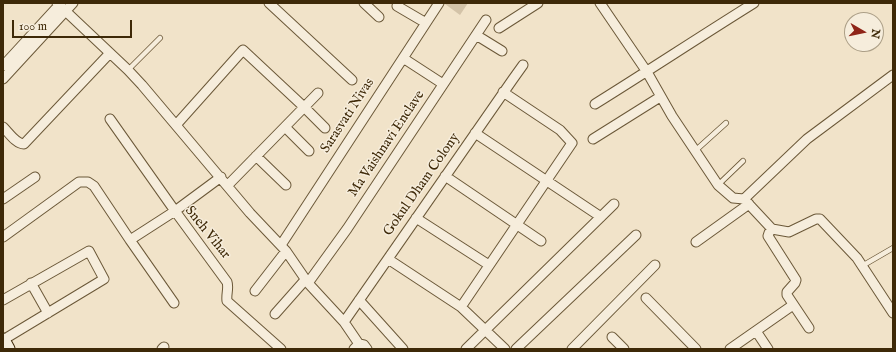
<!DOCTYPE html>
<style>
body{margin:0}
#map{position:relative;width:896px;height:352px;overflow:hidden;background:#f1e3c9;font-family:"IM FELL English",serif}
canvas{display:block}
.frame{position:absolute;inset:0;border:4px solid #3e2908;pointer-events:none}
.north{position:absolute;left:844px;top:12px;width:40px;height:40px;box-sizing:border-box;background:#f6eddc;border:1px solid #ac9f87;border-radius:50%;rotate:99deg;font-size:11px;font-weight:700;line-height:16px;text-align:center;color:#3e2908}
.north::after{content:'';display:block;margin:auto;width:14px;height:18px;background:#8f2418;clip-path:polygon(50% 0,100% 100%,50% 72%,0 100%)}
.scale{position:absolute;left:12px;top:20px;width:120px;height:18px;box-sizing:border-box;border:2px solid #3e2908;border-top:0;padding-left:5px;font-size:12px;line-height:14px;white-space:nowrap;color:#3e2908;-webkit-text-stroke:3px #f6eddc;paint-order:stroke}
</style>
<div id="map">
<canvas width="896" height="352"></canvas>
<div class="frame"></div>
<div class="north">N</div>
<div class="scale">100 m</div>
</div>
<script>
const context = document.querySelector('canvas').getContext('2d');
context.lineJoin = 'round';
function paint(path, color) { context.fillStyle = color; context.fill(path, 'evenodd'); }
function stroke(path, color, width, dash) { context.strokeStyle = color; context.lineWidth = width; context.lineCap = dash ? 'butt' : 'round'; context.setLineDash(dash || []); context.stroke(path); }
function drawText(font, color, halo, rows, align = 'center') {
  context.font = font + ' "IM FELL English",serif'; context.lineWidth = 3; context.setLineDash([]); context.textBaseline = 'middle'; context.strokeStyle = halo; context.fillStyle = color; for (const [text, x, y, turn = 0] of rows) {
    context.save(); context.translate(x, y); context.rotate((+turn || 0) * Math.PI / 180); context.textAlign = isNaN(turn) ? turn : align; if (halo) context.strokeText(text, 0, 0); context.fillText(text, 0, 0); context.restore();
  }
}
const green = new Path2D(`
 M445,3H468L460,15L445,4Z`);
const lane = new Path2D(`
 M128,70L160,38
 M695,151L726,123
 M718,185L743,161
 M862,266L893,248`);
const street = new Path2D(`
 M57,3L128,70L142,85L250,213L286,251L308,283L344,322L359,344L354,349
 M269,3L352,80
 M364,3L379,17
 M600,3L647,72L672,116L718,185L733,198L744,199L772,229L789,232L816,219H820L857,258L893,313
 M397,6L426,23
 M499,28L538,3
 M476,35L502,51
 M403,58L443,84
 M3,66L61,3
 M3,79L73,3
 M595,104C648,71 701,36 754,3
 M110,119L175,211L221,177
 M176,125L243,50L304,107L325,128
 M3,127C9,133 16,144 24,144L110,53
 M285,127L309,151
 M475,133L601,217
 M593,139L660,97
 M256,156L286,185
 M445,176L541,241
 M228,185L318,93
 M3,199L35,177
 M744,199L807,139L893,75
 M416,218L489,265
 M771,229L769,233L768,236L796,280L795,283L787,292V295L809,328
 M3,237L79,182H88L94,186L130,240L175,211L227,282C229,288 226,294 227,301L281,349
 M130,240L174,303
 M696,242L749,204
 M281,245L439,3
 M388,259L461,307L505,349
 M31,283L48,313
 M308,283L347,229L486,20
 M255,291L286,251
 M646,298L696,349
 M3,300L89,251L104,279L3,340
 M359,300L403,349
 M461,307L572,143L560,130L503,92
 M275,314L306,279
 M344,322L513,79L523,65
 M756,331L768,349
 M612,337L624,349
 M359,344L364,345L367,349
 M162,349L164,347
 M466,349L614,204
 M516,349L636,235
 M572,349L655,265
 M730,349L793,305`);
const secondary = new Path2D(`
 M3,340L8,349`);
const streetNames = [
 ["Sarasvati Nivas",348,116,-57],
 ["Ma Vaishnavi Enclave",387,144,-56],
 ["Gokul Dham Colony",422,185,-55],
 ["Sneh Vihar",207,233,51]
];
paint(green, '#d3c3a8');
stroke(lane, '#6b5838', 6);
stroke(street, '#6b5838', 11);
stroke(secondary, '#3e2908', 15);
stroke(lane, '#f6eddc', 4.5);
stroke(street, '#f6eddc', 9);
stroke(secondary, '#f6eddc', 13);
drawText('14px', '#3e2908', '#f6eddc', streetNames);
</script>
